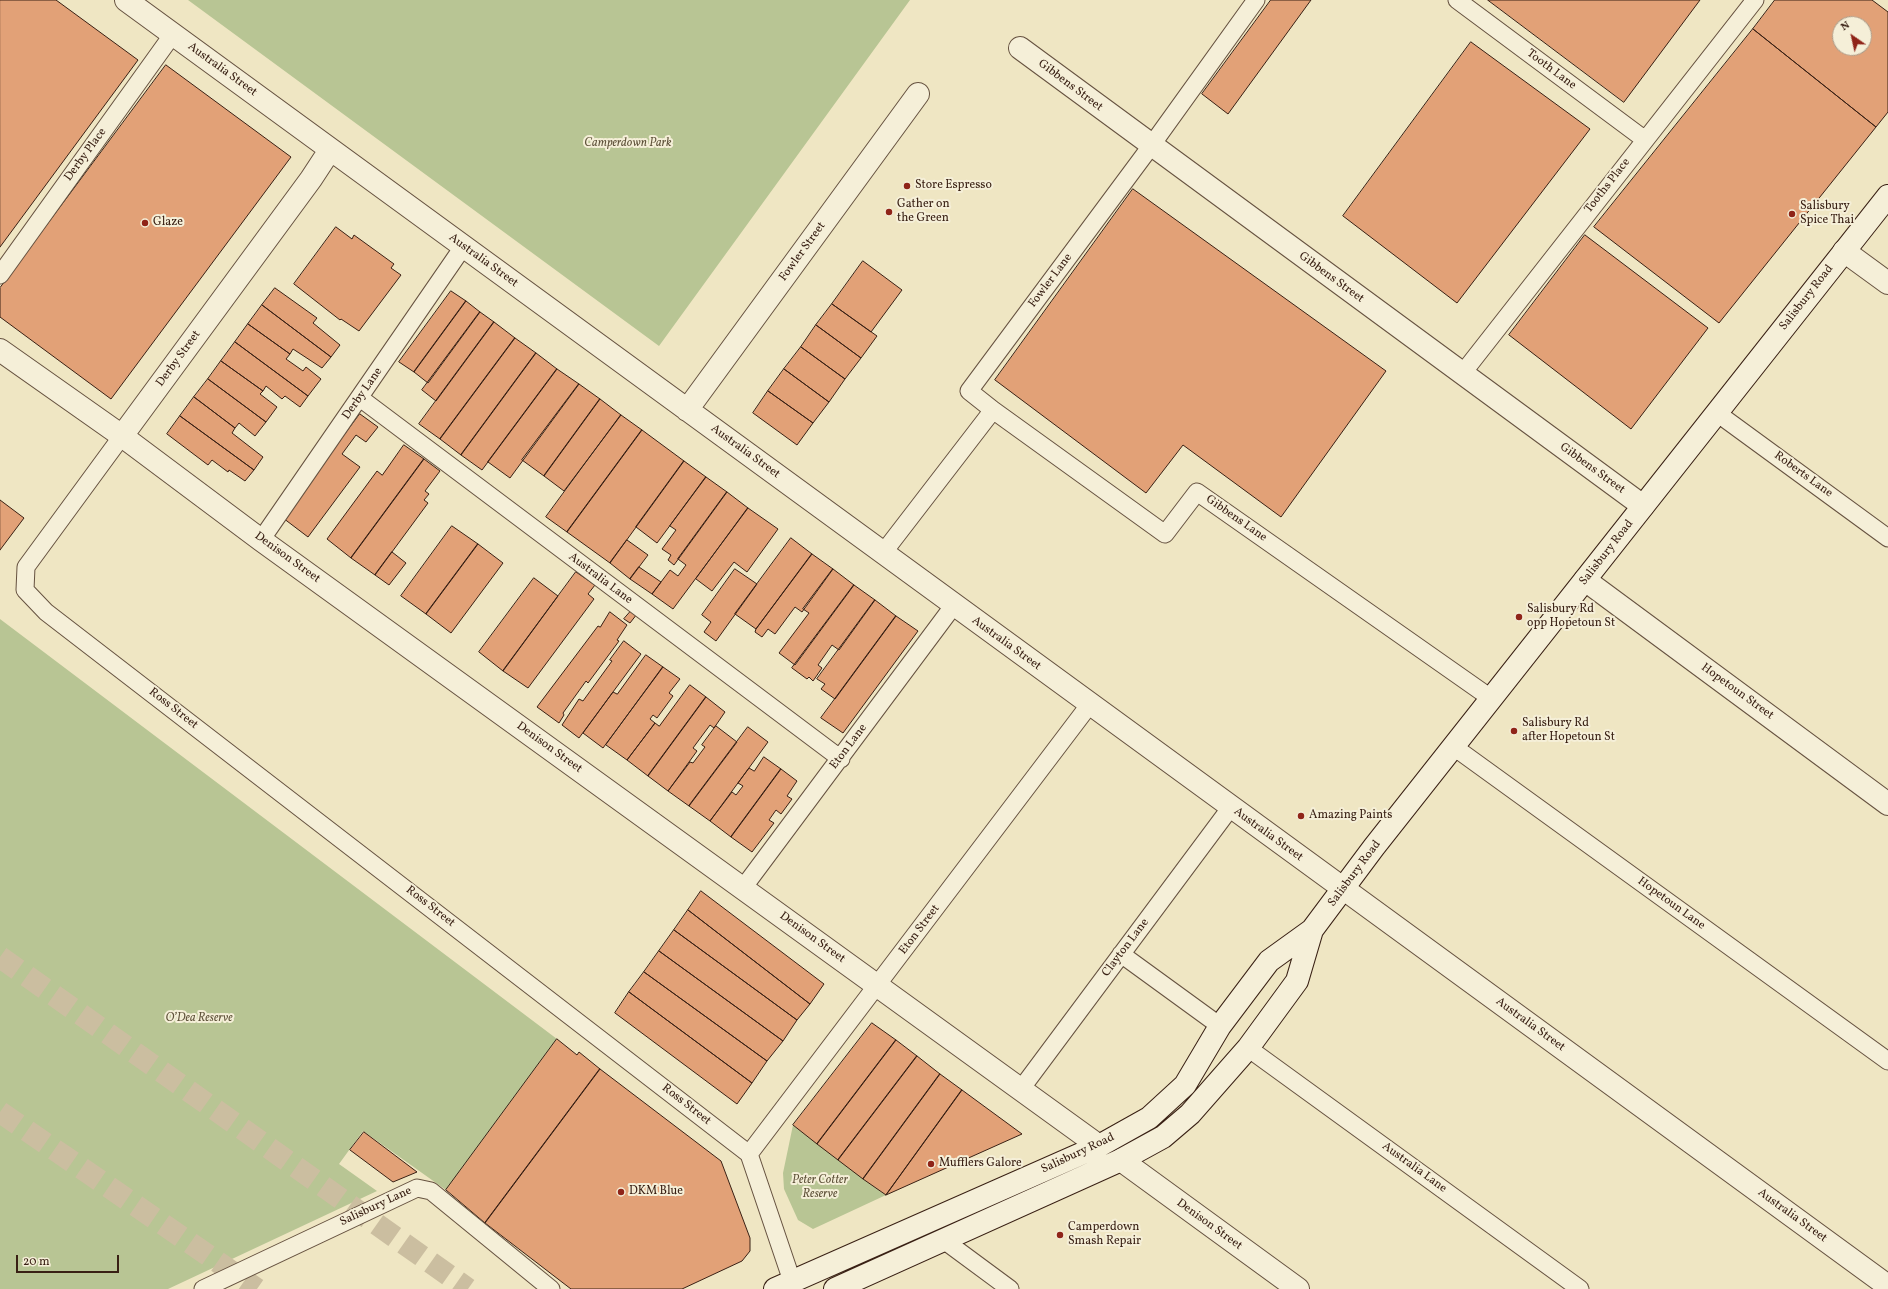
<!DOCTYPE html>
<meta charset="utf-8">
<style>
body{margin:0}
#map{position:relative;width:1888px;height:1289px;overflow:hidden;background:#efe6c3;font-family:Vollkorn,serif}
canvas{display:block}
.north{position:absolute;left:1832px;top:16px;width:40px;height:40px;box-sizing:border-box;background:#f5efd8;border:1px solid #aa9c8a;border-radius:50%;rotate:326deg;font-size:11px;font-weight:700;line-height:16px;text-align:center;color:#392014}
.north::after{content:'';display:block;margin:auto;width:14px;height:18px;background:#8f2418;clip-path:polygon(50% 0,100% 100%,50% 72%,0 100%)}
.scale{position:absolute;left:16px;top:1255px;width:103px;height:18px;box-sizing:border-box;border:2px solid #392014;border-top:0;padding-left:5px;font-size:12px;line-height:14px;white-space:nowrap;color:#392014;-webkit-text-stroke:3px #f5efd8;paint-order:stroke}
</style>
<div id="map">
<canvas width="1888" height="1289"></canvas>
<div class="north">N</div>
<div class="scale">20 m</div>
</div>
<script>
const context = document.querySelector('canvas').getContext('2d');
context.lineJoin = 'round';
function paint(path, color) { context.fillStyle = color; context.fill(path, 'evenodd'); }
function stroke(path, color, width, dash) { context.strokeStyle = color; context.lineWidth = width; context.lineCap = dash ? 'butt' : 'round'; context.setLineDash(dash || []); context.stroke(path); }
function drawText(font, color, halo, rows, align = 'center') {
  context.font = font + ' Vollkorn,serif'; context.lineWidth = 4; context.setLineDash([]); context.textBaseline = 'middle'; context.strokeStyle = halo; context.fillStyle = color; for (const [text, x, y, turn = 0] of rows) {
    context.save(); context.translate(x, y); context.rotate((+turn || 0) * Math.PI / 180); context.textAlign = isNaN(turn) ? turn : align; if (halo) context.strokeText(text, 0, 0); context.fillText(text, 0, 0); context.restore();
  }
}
const green = new Path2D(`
 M188,0H910L659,346Z
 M0,619L557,1039L446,1190L363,1131L339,1164L377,1191L168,1289H0Z
 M793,1125L886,1195L813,1229L798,1220L784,1189L783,1173Z`);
const building = new Path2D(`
 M0,0H56L138,60L0,247Z
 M1271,0H1311L1228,114L1202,94Z
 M1488,0H1700L1624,102Z
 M1775,0H1872L1888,12V112L1876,127L1753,29ZM1840,24H1864V48H1840Z
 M1753,29L1876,127L1719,323L1594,227Z
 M1471,42L1590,129L1457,303L1343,216Z
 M166,65L291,157L111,399L0,317V288Z
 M1133,189L1386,371L1281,517L1183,445L1146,493L995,380Z
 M336,227L352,239L354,235L394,264L391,268L401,275L359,331L341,319L340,320L294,284Z
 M1585,235L1708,328L1631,429L1509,335Z
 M863,261L902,290L871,332L832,304Z
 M275,288L317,318L313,323L340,345L331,357L262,305Z
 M451,291L466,301L414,372L399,362Z
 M466,301L480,312L428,383L414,372Z
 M832,304L877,336L861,358L816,325Z
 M262,305L331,357L322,368L293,349L290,354L248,324Z
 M480,312L494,322L436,401L422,390Z
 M494,322L515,338L440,439L419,424Z
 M248,324L290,354L286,359L303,371L306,367L321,379L308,396L235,342Z
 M816,325L861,358L845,379L801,347Z
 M515,338L536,353L461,455L440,439Z
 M235,342L308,396L300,407L285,396L282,399L266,386L263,391L221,361Z
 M801,347L845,379L829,402L784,369Z
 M536,353L557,369L482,470L461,455Z
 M221,361L263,391L260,394L277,407L266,422L208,379Z
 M557,369L579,384L510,478L488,462Z
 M784,369L829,402L813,423L768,391Z
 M208,379L266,422L255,436L239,423L235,428L194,397Z
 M579,384L600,399L544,476L522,460Z
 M768,391L813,423L797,445L753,413Z
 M194,397L235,428L232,433L263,457L254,470L180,416Z
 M600,399L621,415L564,491L544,476Z
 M360,414L378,427L366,442L356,435L342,454L360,467L308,537L283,518Z
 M621,415L642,430L567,532L546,517Z
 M180,416L254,470L245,481L229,470L228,472L212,460L208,465L167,434Z
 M642,430L684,461L610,563L567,532Z
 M404,445L424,459L351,558L327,539L377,471L382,475Z
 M424,459L440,471L425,491L429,494L424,500L428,503L375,575L351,558Z
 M684,461L706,477L657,543L636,527Z
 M706,477L727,492L674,565L668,560L671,555L662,549L676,530L670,526Z
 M727,492L748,508L673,609L652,594L670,570L678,576L686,565L678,559Z
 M0,500L24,518L0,550Z
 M748,508L778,529L747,572L734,562L712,591L696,579Z
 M452,526L478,544L426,614L401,596Z
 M791,538L812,554L756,629L735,614Z
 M627,540L648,555L630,579L610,563Z
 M478,544L503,563L451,633L426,614Z
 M392,552L406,563L389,585L375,575Z
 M812,554L833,569L802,612L795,607L775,634L768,629L762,637L755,632L756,629Z
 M639,567L661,582L652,594L630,579Z
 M735,569L757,584L716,641L704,632L711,622L702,615Z
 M833,569L854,585L795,665L779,653L809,613L803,609Z
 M576,572L595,585L588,594L594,599L528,688L503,671Z
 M534,578L558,596L503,671L479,652Z
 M854,585L875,600L839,650L832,645L818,665L822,668L813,681L809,677L807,679L792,668Z
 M875,600L896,616L835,699L821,689L825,684L817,679Z
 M631,611L637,614L630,623L624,619Z
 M610,612L627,625L617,640L619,641L588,683L586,681L563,713L564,715L559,723L537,707L598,626L600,627Z
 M896,616L918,631L843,733L821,718Z
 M624,641L641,654L579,738L562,725L579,699L583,701L612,661L610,660Z
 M646,655L663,667L603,748L583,733L613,692L617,694Z
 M663,667L680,679L669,693L673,696L657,718L653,715L650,719L655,723L627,760L606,745Z
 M690,685L706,697L648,776L627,760L655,723L659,726Z
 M706,697L725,712L714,728L710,725L693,748L697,751L668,791L648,776Z
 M716,726L737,742L689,806L668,791L690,762L693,763L705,747L702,745Z
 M748,727L768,742L710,821L689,806Z
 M764,757L781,769L731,837L710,821L732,792L736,795L743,786L738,783L749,768L754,771Z
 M781,769L797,781L787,796L792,799L781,814L776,810L769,820L774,823L752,852L731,837Z
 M701,891L824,984L810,1004L688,910Z
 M688,910L810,1004L797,1020L674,930Z
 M674,930L797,1020L783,1041L659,951Z
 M659,951L783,1041L767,1061L644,972Z
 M644,972L767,1061L752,1083L629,992Z
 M629,992L752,1083L737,1104L615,1013Z
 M872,1023L896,1040L817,1144L793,1125Z
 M557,1039L577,1055L579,1052L600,1069L485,1223L446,1190Z
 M896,1040L917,1056L838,1160L817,1144Z
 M917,1056L940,1074L863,1179L838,1160Z
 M600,1069L721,1161L750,1238V1251L742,1261L682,1289H571L485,1223Z
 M940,1074L962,1090L886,1195L863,1179Z
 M962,1090L1022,1134L886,1195Z
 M364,1132L417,1172L393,1182L350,1150Z`);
const motorwayTunnel = new Path2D(`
 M0,957L468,1289
 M0,1112L257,1289`);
const service = new Path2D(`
 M1457,0L1644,139
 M0,275L173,34
 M1462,374L1755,0
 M360,398L841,759
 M993,410L1165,534L1197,492L1492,699
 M1717,413L1888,538
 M122,436L26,567L25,590L46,612L749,1154L792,1281
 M261,540L463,247
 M883,553L993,410L969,391L1151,146L1256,0
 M1454,747L1888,1061
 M743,888L954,605
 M1121,954L1220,1026
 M1248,1048L1580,1289
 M1021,1089L1231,807
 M749,1154L1090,704
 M945,1241L1010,1289
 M203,1289L417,1188L431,1191L551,1289`);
const minor = new Path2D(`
 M126,0L1888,1286
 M1020,48L1643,506
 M1844,251L1888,283
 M0,350L122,436L261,540L1099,1146
 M687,410L918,94
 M122,436L311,179L330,150
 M1585,580L1888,804
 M1121,1160L1298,1289`);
const secondary = new Path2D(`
 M775,1289L1099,1146L1149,1118L1185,1085L1220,1026L1269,961L1312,930L1374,847L1888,196
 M835,1289L1121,1160L1163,1137L1190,1114L1248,1048L1297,981L1312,930`);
const markers = [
 [907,186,4,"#8f2418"],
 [889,212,4,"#8f2418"],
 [1792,214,4,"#8f2418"],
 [145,223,4,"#8f2418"],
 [1519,617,4,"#8f2418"],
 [1514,731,4,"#8f2418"],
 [1301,816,4,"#8f2418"],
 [931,1164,4,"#8f2418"],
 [621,1192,4,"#8f2418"],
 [1060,1235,4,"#8f2418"]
];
const streetNames = [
 ["Australia Street",222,70,36],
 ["Tooth Lane",1551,70,37],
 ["Gibbens Street",1070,86,37],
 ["Derby Place",86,155,-54],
 ["Tooths Place",1608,186,-52],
 ["Fowler Street",803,252,-54],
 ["Australia Street",483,261,36],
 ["Gibbens Street",1331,278,36],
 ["Fowler Lane",1051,281,-53],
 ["Salisbury Road",1807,298,-52],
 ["Derby Street",179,359,-54],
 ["Derby Lane",363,394,-55],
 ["Australia Street",745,452,36],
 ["Gibbens Street",1592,469,36],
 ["Roberts Lane",1803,475,36],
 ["Gibbens Lane",1236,519,35],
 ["Salisbury Road",1607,553,-52],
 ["Denison Street",287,558,36],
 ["Australia Lane",600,579,37],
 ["Australia Street",1006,644,36],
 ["Hopetoun Street",1737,692,36],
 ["Ross Street",173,709,38],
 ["Eton Lane",849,747,-53],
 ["Denison Street",549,748,36],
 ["Australia Street",1268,835,36],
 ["Salisbury Road",1355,874,-53],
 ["Hopetoun Lane",1671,904,36],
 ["Ross Street",430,907,38],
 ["Eton Street",920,930,-53],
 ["Denison Street",812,938,36],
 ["Clayton Lane",1126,948,-53],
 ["Australia Street",1530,1025,36],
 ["Ross Street",686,1105,38],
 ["Salisbury Road",1078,1154,-25],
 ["Australia Lane",1414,1168,36],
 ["Salisbury Lane",376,1207,-25],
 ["Australia Street",1792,1216,36],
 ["Denison Street",1209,1225,36]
];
const parkNames = [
 ["Camperdown Park",628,144],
 ["O’Dea Reserve",199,1019],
 ["Peter Cotter",820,1181],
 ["Reserve",820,1195]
];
const poiNames = [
 ["Store Espresso",915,186],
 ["Gather on",897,205],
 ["the Green",897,219],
 ["Salisbury",1800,207],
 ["Spice Thai",1800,221],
 ["Glaze",153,223],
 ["Salisbury Rd",1527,610],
 ["opp Hopetoun St",1527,624],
 ["Salisbury Rd",1522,724],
 ["after Hopetoun St",1522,738],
 ["Amazing Paints",1309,816],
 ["Mufflers Galore",939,1164],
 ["DKM Blue",629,1192],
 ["Camperdown",1068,1228],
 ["Smash Repair",1068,1242]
];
paint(green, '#b8c594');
paint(building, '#e2a177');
stroke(building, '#392014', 1);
stroke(motorwayTunnel, '#cbbea0', 22, [22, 11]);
stroke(service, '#665240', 19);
stroke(minor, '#665240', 24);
stroke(secondary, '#392014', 24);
stroke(service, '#f5efd8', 17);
stroke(minor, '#f5efd8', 22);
stroke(secondary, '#f5efd8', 22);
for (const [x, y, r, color] of markers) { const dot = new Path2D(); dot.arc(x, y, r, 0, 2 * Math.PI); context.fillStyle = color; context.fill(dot); stroke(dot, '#f5efd8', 1.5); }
drawText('12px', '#392014', '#f5efd8', streetNames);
drawText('italic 12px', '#5f523a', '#f5efd8', parkNames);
drawText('12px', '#392014', '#f5efd8', poiNames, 'left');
</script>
